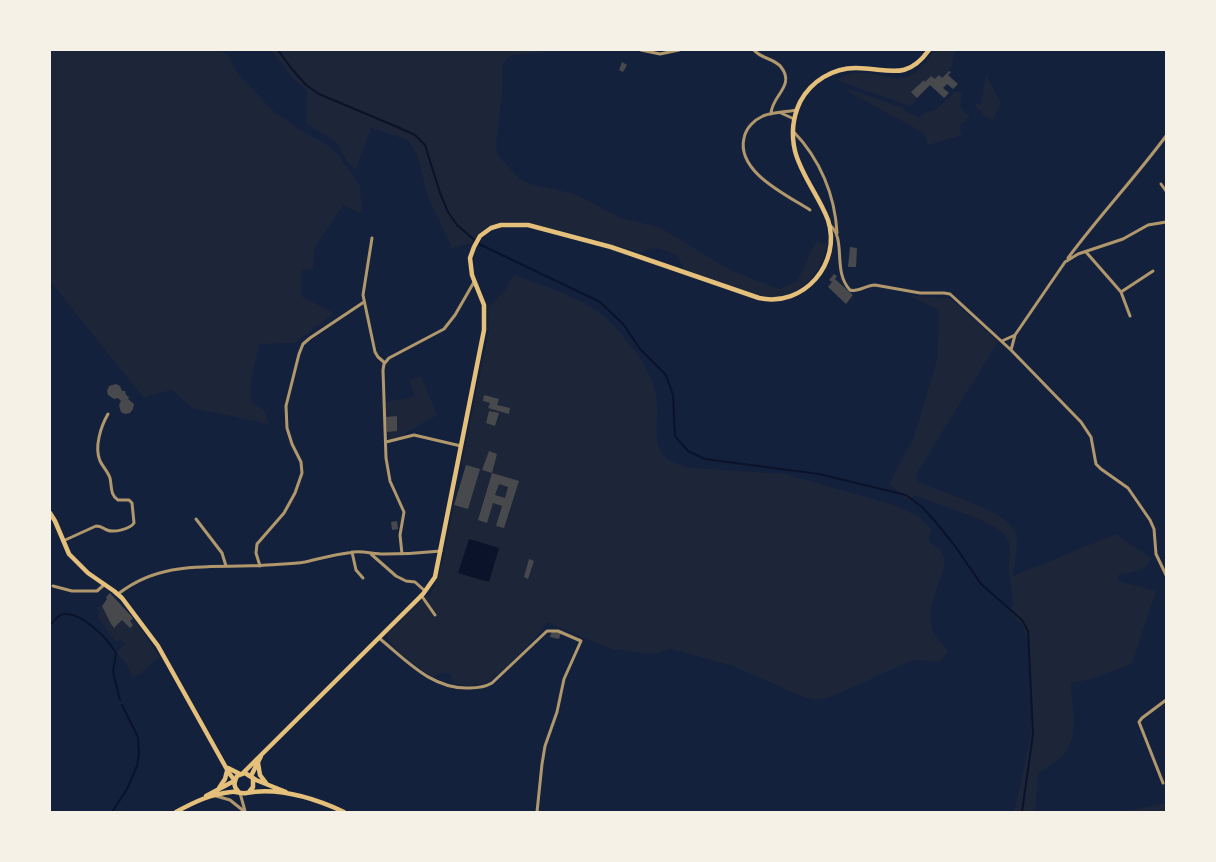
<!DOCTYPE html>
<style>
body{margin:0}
#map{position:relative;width:1216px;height:862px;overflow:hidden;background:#14213d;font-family:Cabin,sans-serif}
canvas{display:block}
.frame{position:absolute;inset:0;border:51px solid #f6f1e7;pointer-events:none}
</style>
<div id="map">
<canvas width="1216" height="862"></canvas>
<div class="frame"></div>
</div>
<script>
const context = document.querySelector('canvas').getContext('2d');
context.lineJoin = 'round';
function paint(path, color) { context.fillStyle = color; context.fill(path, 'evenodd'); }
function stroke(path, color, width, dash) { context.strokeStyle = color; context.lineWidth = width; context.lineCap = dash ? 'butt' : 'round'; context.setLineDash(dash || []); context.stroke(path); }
const green = new Path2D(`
 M50,50H221L228,55L236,71L272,110L299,129L329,146L339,156L360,186L362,214L343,205L314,249L313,269L302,270L301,296L334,313L295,343L259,344L250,386L252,403L266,411L268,424L192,408L172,390L143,397L50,281Z
 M271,50H569L514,55L507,58L503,64L502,93L496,144L497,153L502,160L520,179L531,184L575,194L621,218L659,227L730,270L779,289L797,282L816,241L827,244C821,277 795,303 759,296C737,291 706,277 684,269L677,255C663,250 654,244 642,253L583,236L532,224L513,221L493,224L481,231L472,243L452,248L428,197L417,154L408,140L371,128L356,170L346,160L336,142L306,123L307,90L293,79Z
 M935,50H955L952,66L942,78L935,79L931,76L925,82L923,80L912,92L917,98L913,104L909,106L837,80C864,61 891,87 914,74C922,68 929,58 935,50Z
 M986,75L1001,103L992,121L988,117L982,115V111L976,108V104H981Z
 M849,89L903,108L909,113L919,117L926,112L934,111L955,92L962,91L960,107L970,117L959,126L962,135L928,145L924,133L849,92L847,90Z
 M514,275C548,288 591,299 615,327C632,345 649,367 655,391C664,426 639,459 693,468L784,474L891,504L918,516L932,530L929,536V541L940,550L944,558V567L931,607L930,618L933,633L948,651L940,662L913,660L831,697L817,700L803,697L733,666L671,649L652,654L612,649L579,636L548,622C538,635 499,678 484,683C475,687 464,685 454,684L450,674L442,672L432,677C422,669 386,646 387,634L427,595L430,596L438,577L443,562L454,505L466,466L462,464L489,330L488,308L504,291Z
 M908,295L951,299L998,342L920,468L916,475L919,482C940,493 1010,510 1016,534C1019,547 1014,563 1013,576L1116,534L1153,559L1150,560C1145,573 1130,572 1118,575V581L1156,591L1132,664L1091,679L1071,683C1073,726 1084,750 1038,773L1035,812H1014L1031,736V717L1027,638L1023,626L1010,612C1016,603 1011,586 1009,575C1008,564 1012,550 1008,540C1002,521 934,505 915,495L909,500L889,484L914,437L937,360L939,312L935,308Z
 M421,376L437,415L407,432L405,435L388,440L385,402L415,397L409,380Z
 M102,606L114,627L122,620L130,627L133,625L130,621L133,618L160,657L138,675L132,677L129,668L117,652L125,644L121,639L116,642L97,617L100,615L97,608Z
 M1166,803V812H1121Z`);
const water = new Path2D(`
 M469,539L499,548L489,582L458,573Z`);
const stream = new Path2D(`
 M278,50L291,68L306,85L319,94L395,126L415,135L425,145L440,193L448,212L457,225L479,244L600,302L624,325L640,349L666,375L673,395L675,436L688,451L705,459L819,474L906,495L922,507L934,520L955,546L981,584L1022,620L1028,631L1033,734L1022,812
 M52,623C55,620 59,614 64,614C82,612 108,639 116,653L113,672L120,700
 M112,812L127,789L137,766L139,754L138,737L122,705`);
const building = new Path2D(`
 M622,62L627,65L623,72L619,70Z
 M949,71L951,72L948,75L958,84L953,89L947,84L943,88L949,93L944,98L930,85L917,98L911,92L924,80L925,82L931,76L935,79L939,75L942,78Z
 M850,247L857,248L856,267H848Z
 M834,274L837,276L835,279L853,295L846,304L828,287L832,282L829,280Z
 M116,384L120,386L122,391H125L126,395L129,397L128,399L134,404L133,409L130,413L125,414L121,412L119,405L121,401L118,398L114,399L108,395L107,391L109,386Z
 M484,395L499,399L497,405L510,408L509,414L488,408L490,403L483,401Z
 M489,411L499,413L495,426L486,423Z
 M397,416V431L387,432L386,417Z
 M489,451L497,454L492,473L482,470Z
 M466,465L480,469L468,509L454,505Z
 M492,473L519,481L504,528L496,526L502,506L493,503L487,523L478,520ZM499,484L508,487L505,498L495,495Z
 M397,521L398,529L392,530L391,522Z
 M529,559L534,561L528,579L524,577Z
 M110,593L133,618L130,621L133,625L130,628L122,620L114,628L111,624L102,606L107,599L106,597Z
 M552,631L561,633L559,639L550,637Z`);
const minor = new Path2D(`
 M641,50L660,54L679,50
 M754,50C761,59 774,58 781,67C796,86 771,96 771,114
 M797,110C786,112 773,112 763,116C754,120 746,128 744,138C736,172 787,195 810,210
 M781,113L794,119
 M793,131C820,159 835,195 837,233
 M1161,184L1166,191
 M830,225C847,240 832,271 850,290C858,293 866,285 875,285L920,293H944L950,294L1011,350L1081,422L1091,437L1096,464L1101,469L1128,488L1150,520L1154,529L1156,554L1166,575
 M372,238L363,295L375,352L378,357L385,363
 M1086,252L1121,292L1130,316
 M1068,258C1099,216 1135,178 1166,136
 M1121,292L1153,271
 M1002,341L1015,335
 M1011,350L1015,335L1065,262L1078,254L1123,239L1148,225L1166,222
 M386,442L414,435L461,446
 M196,519L222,553L226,566
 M63,541L96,526C102,526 102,528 107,530C114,533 130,529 134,523L132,503L129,500H118C110,495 112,487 110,478C108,472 103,467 100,461C94,447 101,426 108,414
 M352,552L356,570L363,578
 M371,554L396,576L406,581L415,582L425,591
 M402,554L400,535L404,512L390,481L386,458L383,370L384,364L389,358L444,329L455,315L474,282
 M260,566L256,553L257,544L284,513L295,493L302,473L301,462L292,444L287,428L286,406L299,354L303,344L310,338L364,302
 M53,586L72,591H97L105,584
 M118,594C164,558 214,569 267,565C280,564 293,564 305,562C322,558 337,554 354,552C364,551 374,554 384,554C403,554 422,553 441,551
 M421,595L435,615
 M379,638C406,660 432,690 470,688C478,688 485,687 492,683L547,631H558L581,641L564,679L557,712L545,746L542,764L537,812
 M1163,783L1139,722L1142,718L1166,700
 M240,793L245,811
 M216,796L230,800L245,812`);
const secondary = new Path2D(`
 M50,513L55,521L69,554L88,573L114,591L122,598L158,646L229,773L235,781
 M228,768L240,774
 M219,788L225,779L227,771`);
const primary = new Path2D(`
 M258,763L260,775L266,783
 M242,774L423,594L435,577L484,330V305L472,275L470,258L474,247L480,236L491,228L501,225H528L611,247L759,298C804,308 842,263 828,220C819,196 801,175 795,151C791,134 793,117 800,102C811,81 833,68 856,68C888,68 906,82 929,50
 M251,776L261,756
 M238,791C233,786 234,782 237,776L245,773L256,780L286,792
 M249,792L253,787V778
 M206,796L234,781
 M176,812C194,802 211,794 231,792C236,791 241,794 246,793C279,787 314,798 344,812`);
paint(green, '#1d2539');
paint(water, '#0b132b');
stroke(stream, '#0b132b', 2);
paint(building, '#48494c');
stroke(minor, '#b1986c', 3);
stroke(secondary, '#e5c07b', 4.5);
stroke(primary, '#e5c07b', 4.5);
</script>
